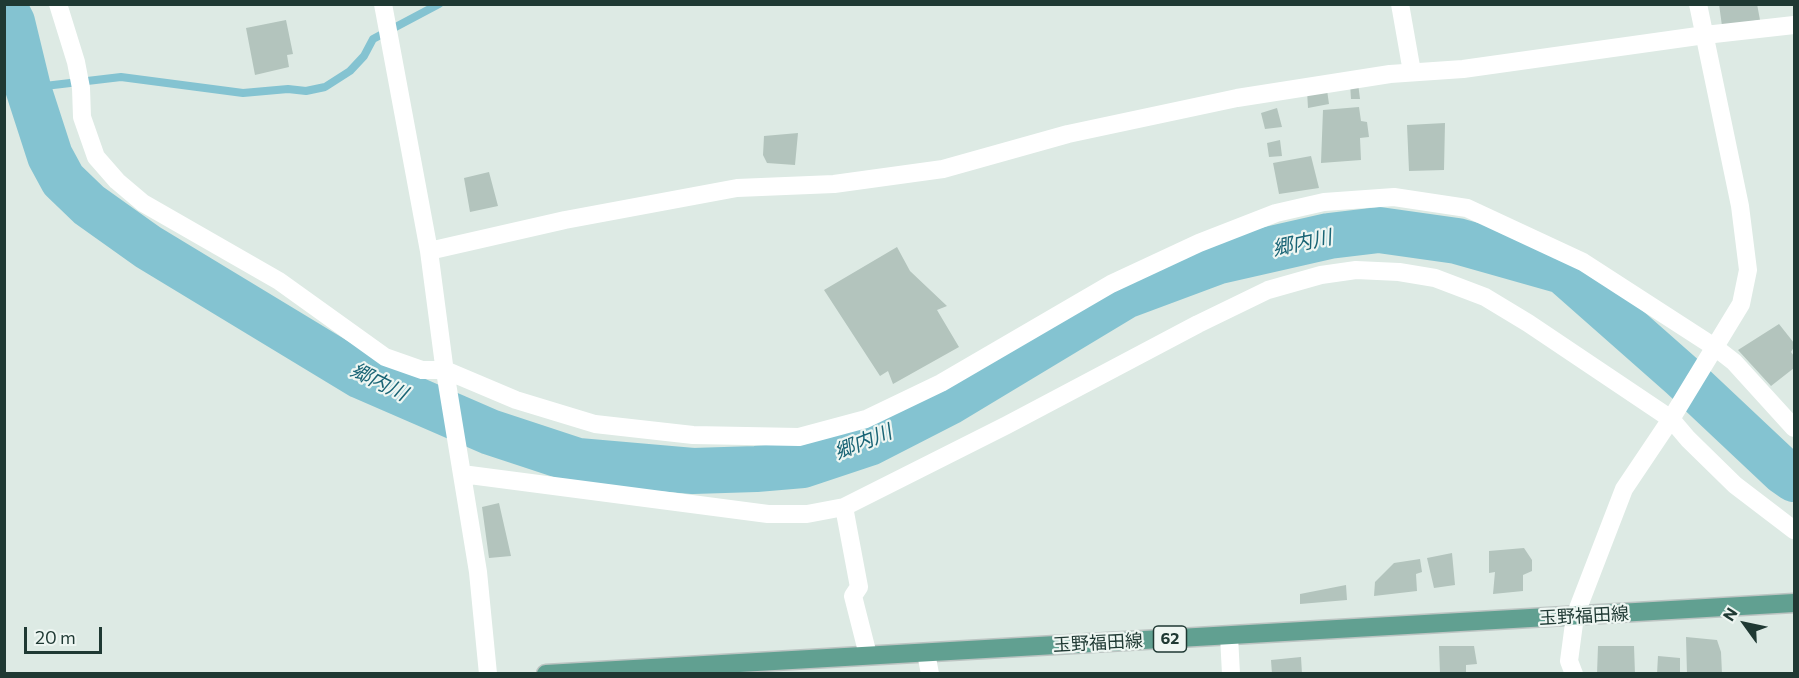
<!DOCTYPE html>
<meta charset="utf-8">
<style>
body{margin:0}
#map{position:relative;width:1799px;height:678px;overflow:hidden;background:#ddeae4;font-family:Commissioner,sans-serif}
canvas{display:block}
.frame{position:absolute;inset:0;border:6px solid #1f3933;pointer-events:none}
.north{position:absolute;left:1715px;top:594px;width:60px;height:60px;-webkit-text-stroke:4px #eef6f2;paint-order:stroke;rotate:303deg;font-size:16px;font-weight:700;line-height:24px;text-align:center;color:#1f3933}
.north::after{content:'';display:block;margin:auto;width:21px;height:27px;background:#1f3933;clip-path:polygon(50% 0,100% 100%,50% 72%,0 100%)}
.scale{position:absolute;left:24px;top:627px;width:78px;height:27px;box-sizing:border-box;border:3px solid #1f3933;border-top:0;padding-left:8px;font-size:18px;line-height:21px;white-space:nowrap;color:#1f3933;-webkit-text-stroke:4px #eef6f2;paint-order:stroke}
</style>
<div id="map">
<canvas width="1799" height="678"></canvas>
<div class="frame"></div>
<div class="north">N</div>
<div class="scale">20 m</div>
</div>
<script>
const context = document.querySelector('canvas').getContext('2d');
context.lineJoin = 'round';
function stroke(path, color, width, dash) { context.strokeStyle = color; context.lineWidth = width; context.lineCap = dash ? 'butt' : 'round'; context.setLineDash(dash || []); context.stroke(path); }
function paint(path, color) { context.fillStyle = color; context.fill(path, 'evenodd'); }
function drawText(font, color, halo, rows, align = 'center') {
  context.font = font + ' Commissioner,"Noto Sans JP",sans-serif'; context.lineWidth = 4.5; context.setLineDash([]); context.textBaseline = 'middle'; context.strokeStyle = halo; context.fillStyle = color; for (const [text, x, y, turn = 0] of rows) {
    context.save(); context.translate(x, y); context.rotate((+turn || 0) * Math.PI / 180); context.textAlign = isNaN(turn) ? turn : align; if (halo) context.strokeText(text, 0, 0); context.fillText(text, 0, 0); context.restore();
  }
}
const stream = new Path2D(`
 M28,88L121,77L243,93L288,89L306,91L325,87L350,71L364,56L373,39L439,4`);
const river = new Path2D(`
 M4,7L12,22L28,88L50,156L63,180L89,205L148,247L361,376L490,432L578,461L693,471L756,469L803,465L869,443L949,402L1125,296L1219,261L1329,236L1379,230L1457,241L1563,271L1682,376L1784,472L1794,479`);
const building = new Path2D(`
 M1719,4H1757L1760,20L1722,26Z
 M286,20L293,54L287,55L289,67L255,75L246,28Z
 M1350,83H1358L1360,99H1351Z
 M1327,90L1329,104L1308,108L1307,91Z
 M1359,107L1361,121L1367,122L1369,137L1360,138L1361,160L1321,163L1323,110Z
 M1277,108L1282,127L1265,129L1261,113Z
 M1445,123L1444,170L1409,171L1407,125Z
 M798,133L795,165L767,163L763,155L764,136Z
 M1280,140L1282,156L1269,157L1267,143Z
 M1311,156L1319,188L1279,194L1273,163Z
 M489,172L498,206L470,212L464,178Z
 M897,247L910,271L947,306L937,310L959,347L893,384L888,371L880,376L824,290Z
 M1779,324L1794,343V347L1791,352L1794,356V368L1771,386L1738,350Z
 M499,503L511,556L489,558L482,507Z
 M1524,548L1532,560V571L1523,575V591L1493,594L1495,572L1489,573V551Z
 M1452,553L1455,585L1434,588L1427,558Z
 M1420,559L1422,572L1416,574L1417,591L1374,596L1375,582L1394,563Z
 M1346,585L1347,600L1300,604V594Z
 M1686,637L1717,640L1721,652L1722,674H1687Z
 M1439,646H1474L1477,664L1466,665V674H1440Z
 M1598,646H1634L1635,674H1597Z
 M1658,656L1680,658V674H1657Z
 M1301,657L1302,674H1272L1271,660Z`);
const street = new Path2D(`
 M58,4L76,62L81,88L82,117L96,157L117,181L143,203L279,281L385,357L422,370H445L516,400L595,424L693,435L799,437L866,419L941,383L1111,284L1199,243L1276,213L1324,202L1394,197L1467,208L1583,262L1716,348L1734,362L1794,428
 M383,4L429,251L444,365L478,572L488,674
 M1400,4L1412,72
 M429,251L565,220L737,188L834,184L943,169L1068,134L1237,98L1390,74L1463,69L1705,35L1794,25
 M462,474L768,514H807L844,507L1007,425L1198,324L1268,290L1321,275L1356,270L1399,272L1435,278L1485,297L1528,323L1671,419L1688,439L1735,485L1794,530
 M844,507L859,587L853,596L868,655
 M1229,636L1231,674
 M926,653L930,674
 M1574,674L1569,661L1575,616L1624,489L1671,419L1741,304L1748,270L1740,206L1698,4`);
const primary = new Path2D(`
 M546,674L1794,603`);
const shields = [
 [1170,639,33]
];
const shieldNames = [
 ["62",1170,639]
];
const streetNames = [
 ["玉野福田線",1584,616,-3],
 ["玉野福田線",1098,643,-3]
];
const waterNames = [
 ["郷内川",1302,243,-12],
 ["郷内川",379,382,26],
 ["郷内川",863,442,-22]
];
stroke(stream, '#84c3d1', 8);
stroke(river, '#84c3d1', 46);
paint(building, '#b3c4bd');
stroke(primary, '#bcc4c2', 21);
stroke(street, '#fff', 18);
stroke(primary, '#61a091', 18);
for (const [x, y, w] of shields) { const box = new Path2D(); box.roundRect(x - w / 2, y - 13, w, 26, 4.5); context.fillStyle = '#eef6f2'; context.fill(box); stroke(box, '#1f3933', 1.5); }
drawText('bold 16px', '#1f3933', null, shieldNames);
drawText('18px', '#1f3933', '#eef6f2', streetNames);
drawText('italic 20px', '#196475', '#eef6f2', waterNames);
</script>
